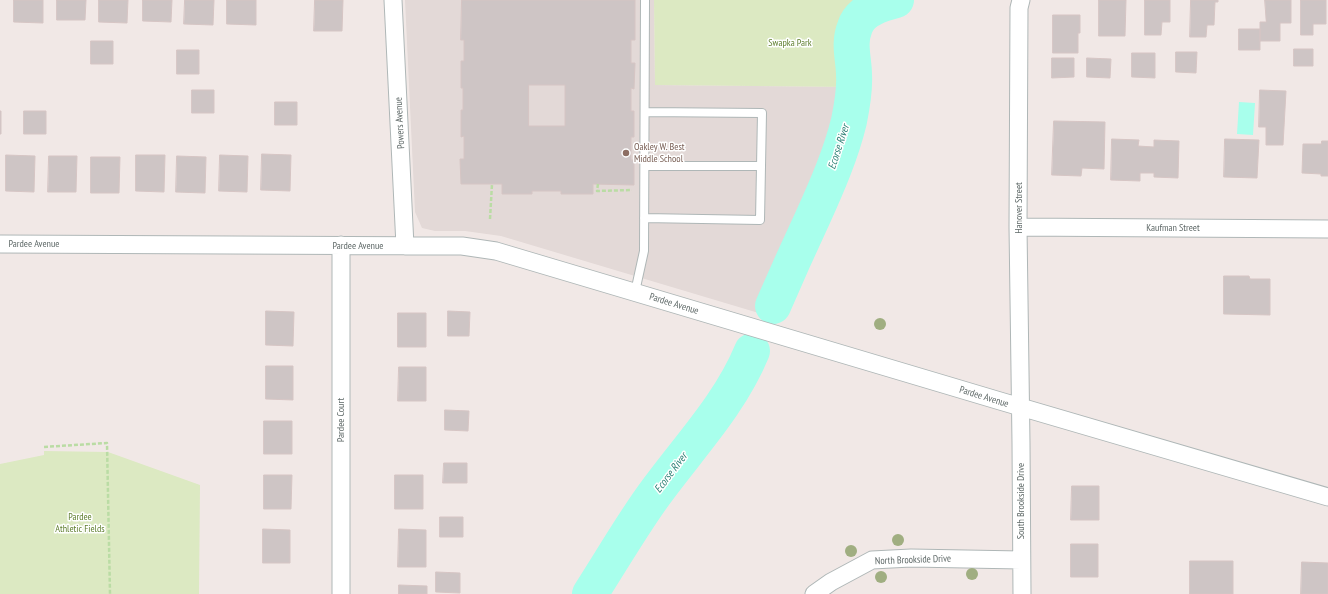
<!DOCTYPE html>
<style>
body{margin:0}
canvas{display:block;background:#f1e8e6}
</style>
<canvas width="1328" height="594"></canvas>
<script>
const context = document.querySelector('canvas').getContext('2d');
context.lineJoin = 'round';
function paint(path, color) { context.fillStyle = color; context.fill(path, 'evenodd'); }
function stroke(path, color, width, dash) { context.strokeStyle = color; context.lineWidth = width; context.lineCap = dash ? 'butt' : 'round'; context.setLineDash(dash || []); context.stroke(path); }
function drawText(font, color, halo, rows, align = 'center') {
  context.font = font + ' "PT Sans Narrow",sans-serif'; context.lineWidth = 3; context.setLineDash([]); context.textBaseline = 'middle'; context.strokeStyle = halo; context.fillStyle = color; for (const [text, x, y, turn = 0] of rows) {
    context.save(); context.translate(x, y); context.rotate((+turn || 0) * Math.PI / 180); context.textAlign = isNaN(turn) ? turn : align; if (halo) context.strokeText(text, 0, 0); context.fillText(text, 0, 0); context.restore();
  }
}
const education = new Path2D(`
 M405,0H654L655,85L854,87L849,119L845,137L834,168L823,194L762,314L501,236L465,231H435L422,228L415,212Z`);
const green = new Path2D(`
 M654,0H896C866,7 849,21 851,53C852,65 854,76 854,87L655,85Z
 M44,451L108,452L200,485L199,594H0V464L44,455Z`);
const water = new Path2D(`
 M1239,102L1255,103L1253,135L1237,134Z`);
const river = new Path2D(`
 M773,306C786,276 799,247 813,217C827,186 841,154 849,121C852,106 855,90 854,75C854,59 848,44 855,27C860,11 880,4 896,0
 M590,594C610,563 629,530 651,499C685,451 729,407 752,351`);
const building = new Path2D(`
 M14,0H43V23L14,22Z
 M57,0H86L85,20H57Z
 M99,0H128L127,23L99,22Z
 M143,0H172L171,22L143,21Z
 M185,0H214L213,25L184,24Z
 M227,0H256V25L227,24Z
 M315,0H343L342,31H314Z
 M462,0H635V40H631V63H635L634,89L631,88V111H634V137H631V160H634V185L593,184V194H561V191H532V194H502V184H461L460,159H464V136L461,137V110H463V88H461V61H464V40H461ZM529,85H565V126H529Z
 M1099,0H1126L1125,36H1099Z
 M1145,0H1170V22H1162L1161,35H1145Z
 M1191,0H1218V2H1215L1214,25H1207L1206,37H1190Z
 M1265,0H1291V23H1280V41H1260V22H1266Z
 M1301,0H1326V24H1313V35H1301Z
 M1053,15H1080V33H1078V53H1053Z
 M1239,29H1260V50H1239Z
 M91,41H113V64H91Z
 M1294,49H1313V66H1294Z
 M177,50H199V74H177Z
 M1176,52H1197L1196,73L1176,72Z
 M1132,53H1155V78L1132,77Z
 M1052,58H1074V77L1052,78Z
 M1087,58L1111,59L1110,78L1087,77Z
 M192,90H214V113H192Z
 M1260,90L1286,91L1283,145H1266V127H1259Z
 M275,102H297V125H275Z
 M0,111H1V134H0Z
 M24,111H46V134H24Z
 M1054,121L1105,122L1104,169L1082,168L1081,176L1052,175Z
 M1112,139L1139,140L1138,146L1154,147V140L1179,141L1178,178L1154,177V173H1140V181L1111,180Z
 M1225,139L1259,140L1257,178L1224,177Z
 M1322,141H1328V176H1321V174L1302,173L1303,144H1321Z
 M262,154L291,155L290,191L261,190Z
 M6,155L35,156L34,192L6,191Z
 M136,155H165L164,192L136,191Z
 M220,155L248,156L247,192L219,191Z
 M49,156H77L76,192H48Z
 M177,156L206,157L205,193L176,192Z
 M91,157H120L119,193H91Z
 M1224,276H1249L1250,279H1270V315L1224,314Z
 M266,311L294,312L293,346L266,345Z
 M448,311L470,312L469,336H448Z
 M398,313H426V347H398Z
 M266,366H293V400L266,399Z
 M399,367H426V401H398Z
 M445,410L469,411L468,431L445,430Z
 M264,421H292V454H264Z
 M444,463H467V483H443Z
 M264,475H292L291,509H264Z
 M395,475H423V509H395Z
 M1072,486H1099V520H1071Z
 M440,517H463V537H440Z
 M263,529L290,530V563H263Z
 M399,529L426,530V567H398Z
 M1071,544H1098V577H1071Z
 M1190,561H1233V594H1190Z
 M1302,562L1328,563V594H1301Z
 M436,572L460,573V593L436,592Z
 M399,585L427,586V594H399Z`);
const path = new Path2D(`
 M598,184L597,191L632,190
 M490,219L492,184
 M44,447L107,443L110,594`);
const lane = new Path2D(`
 M645,166H761
 M644,218L760,220L762,113L645,112
 M635,292L644,251L645,0`);
const street = new Path2D(`
 M393,0L405,246
 M1021,0L1019,8L1018,227L1021,443L1022,594
 M1018,227L1328,229
 M0,244L462,246L496,251L1000,401L1328,497
 M341,594V245
 M814,594L831,582L872,560L911,558L1021,560`);
const trees = [
 [880,324],
 [898,540],
 [851,551],
 [972,574],
 [881,577]
];
const markers = [
 [626,153,4,"#8d6e63"]
];
const parkNames = [
 ["Swapka Park",790,43],
 ["Pardee",80,517],
 ["Athletic Fields",80,529]
];
const streetNames = [
 ["Powers Avenue",400,123,-93],
 ["Hanover Street",1019,208,-90],
 ["Kaufman Street",1173,228],
 ["Pardee Avenue",34,244],
 ["Pardee Avenue",358,246],
 ["Pardee Avenue",674,304,17],
 ["Pardee Avenue",984,397,17],
 ["Pardee Court",341,420,-90],
 ["South Brookside Drive",1021,501,-90],
 ["North Brookside Drive",913,560,-2]
];
const educationNames = [
 ["Oakley W. Best",634,147],
 ["Middle School",634,159]
];
const waterNames = [
 ["Ecorse River",839,147,-72],
 ["Ecorse River",671,473,-53]
];
paint(education, '#e3d9d7');
paint(green, '#dce9c2');
paint(water, '#a8ffec');
stroke(river, '#a8ffec', 36);
paint(building, '#cec5c5');
stroke(building, '#d6c5c4', 1);
stroke(lane, '#afb7b7', 10);
stroke(street, '#afb7b7', 19);
stroke(path, '#badca4', 2.5, [4, 2]);
stroke(lane, '#fff', 8);
stroke(street, '#fff', 17);
context.fillStyle = '#a0ae81';
for (const [x, y] of trees) { context.beginPath(); context.arc(x, y, 6, 0, 2 * Math.PI); context.fill(); }
for (const [x, y, r, color] of markers) { const dot = new Path2D(); dot.arc(x, y, r, 0, 2 * Math.PI); context.fillStyle = color; context.fill(dot); stroke(dot, '#fff', 1.5); }
drawText('10px', '#5e7e2e', '#fff', parkNames);
drawText('10px', '#5e6867', '#fff', streetNames);
drawText('10px', '#785e54', '#fff', educationNames, 'left');
drawText('italic 11px', '#2e8175', '#fff', waterNames);
</script>
